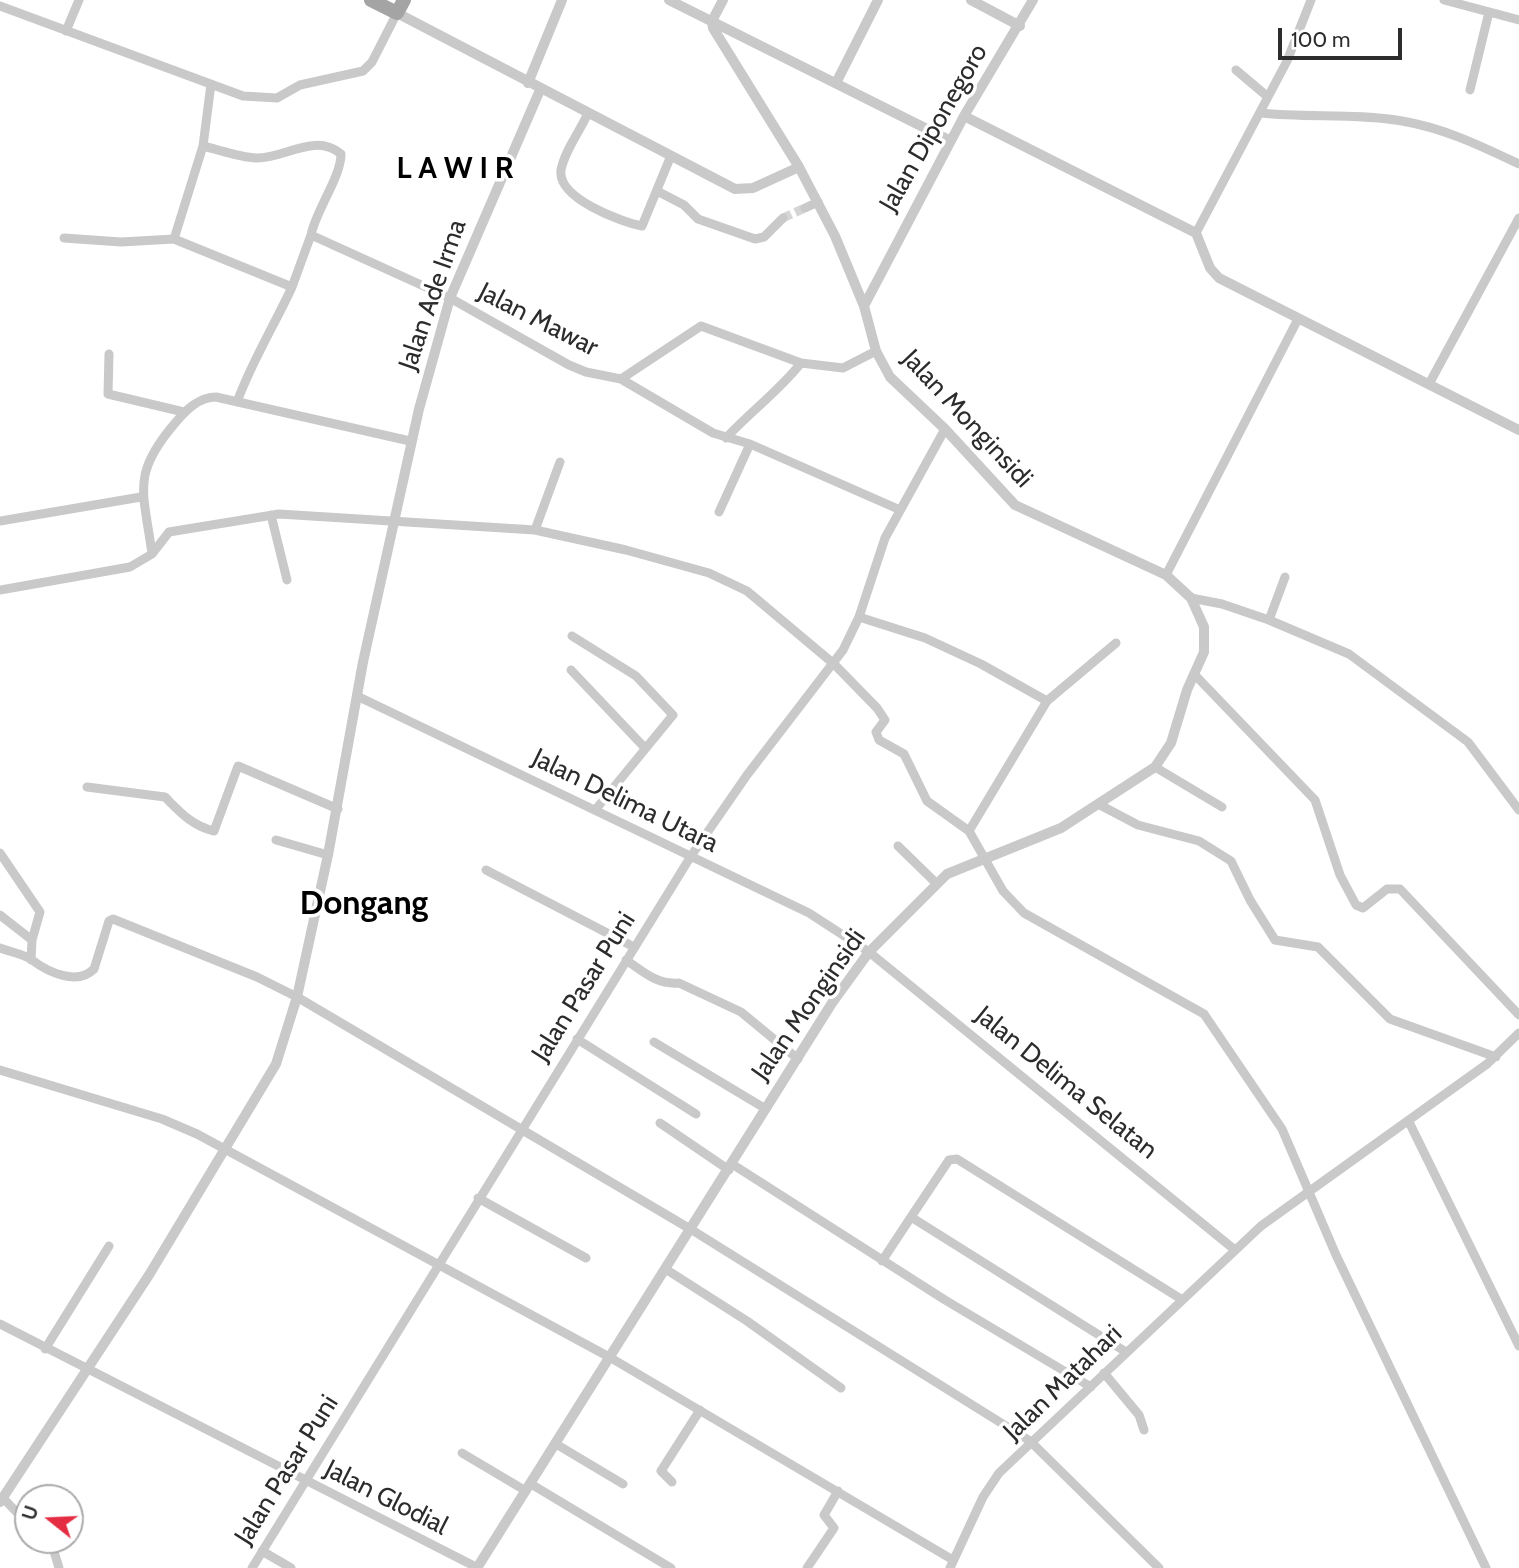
<!DOCTYPE html>
<style>
body{margin:0}
#map{position:relative;width:1519px;height:1568px;overflow:hidden;background:#fff;font-family:Cabin,sans-serif}
canvas{display:block}
.north{position:absolute;left:14px;top:1484px;width:70px;height:70px;box-sizing:border-box;background:#fff;border:2px solid #ababab;border-radius:50%;rotate:288deg;font-size:19px;font-weight:700;line-height:28px;text-align:center;color:#2c2c2c}
.north::after{content:'';display:block;margin:auto;width:24px;height:32px;background:#e42d42;clip-path:polygon(50% 0,100% 100%,50% 72%,0 100%)}
.scale{position:absolute;left:1278px;top:28px;width:124px;height:32px;box-sizing:border-box;border:4px solid #2c2c2c;border-top:0;padding-left:9px;font-size:21px;line-height:24px;white-space:nowrap;color:#2c2c2c;-webkit-text-stroke:5px #fff;paint-order:stroke}
</style>
<div id="map">
<canvas width="1519" height="1568"></canvas>
<div class="north">U</div>
<div class="scale">100 m</div>
</div>
<script>
const context = document.querySelector('canvas').getContext('2d');
context.lineJoin = 'round';
function stroke(path, color, width, dash) { context.strokeStyle = color; context.lineWidth = width; context.lineCap = dash ? 'butt' : 'round'; context.setLineDash(dash || []); context.stroke(path); }
function drawText(font, color, halo, rows, align = 'center') {
  context.font = font + ' Cabin,sans-serif'; context.lineWidth = 7; context.setLineDash([]); context.textBaseline = 'middle'; context.strokeStyle = halo; context.fillStyle = color; for (const [text, x, y, turn = 0] of rows) {
    context.save(); context.translate(x, y); context.rotate((+turn || 0) * Math.PI / 180); context.textAlign = isNaN(turn) ? turn : align; if (halo) context.strokeText(text, 0, 0); context.fillText(text, 0, 0); context.restore();
  }
}
const minorTunnel = new Path2D(`
 M783,218L805,208`);
const minor = new Path2D(`
 M1444,0L1519,20
 M0,6L243,96L277,98L300,85L363,71L372,62L397,13
 M66,31L79,0
 M1236,70L1268,97
 M211,84L203,146C220,150 239,157 256,158C284,159 315,132 341,154C341,177 316,210 311,235L450,298L569,365L586,372L621,379L713,433L750,444L898,509
 M1470,90L1489,12
 M1261,113C1307,118 1356,113 1402,121C1444,128 1481,146 1519,164
 M587,115C580,131 564,152 561,170C557,198 621,222 642,226L670,158
 M657,191L684,205L698,219L755,239L764,237L783,218
 M805,208L818,202
 M1196,233L1287,61L1311,0
 M64,238L121,242L174,239L203,146
 M174,239L292,287L311,235
 M109,354L108,394L184,412
 M621,379L701,326L801,363
 M1429,384L1519,218
 M237,402C252,361 274,326 292,287
 M726,438C750,412 779,391 801,363L843,368L876,351
 M719,512L750,444
 M271,515L287,580
 M0,521L141,497
 M535,530L560,462
 M152,554L169,532L279,514L535,530L626,550L709,573L747,591L834,664L877,708L885,720L876,732L879,740L904,754L927,801L969,831L1003,891L1024,913L1204,1014L1282,1129L1336,1255L1486,1568
 M1166,575L1298,319
 M0,590L130,567L152,554C144,492 130,475 176,422C186,410 199,397 216,397L410,441
 M1191,598L1222,604L1269,620L1349,654L1468,742L1519,810
 M859,617L925,638L981,664L1047,701
 M1269,620L1285,577
 M572,636L636,676L673,715L596,809
 M571,670L645,748
 M1194,674L1315,800L1340,875L1356,905L1363,908L1387,889H1400L1519,1015
 M357,696L809,913L869,952L1235,1250
 M1155,767L1222,807
 M87,787L165,797C180,812 192,826 214,831L238,766L338,809
 M1098,804L1138,825L1199,841L1231,861L1250,900L1275,940L1318,947L1390,1019L1496,1057
 M969,831L1047,701L1116,643
 M276,840L328,855
 M898,846L936,883
 M0,853L40,912L32,940
 M486,870L634,947
 M0,915L32,940L31,960
 M0,948C10,952 24,954 32,960C48,972 77,986 94,969L109,921L113,919L257,977L297,997L692,1230L1030,1441L1159,1568
 M626,960C644,972 657,985 679,983L741,1012L798,1059
 M577,1039L696,1114
 M654,1042L766,1109
 M0,1070L162,1119L197,1134L611,1358L953,1560
 M1409,1122L1519,1346
 M660,1123L729,1170
 M732,1164L945,1300L1091,1387
 M478,1198L586,1258
 M911,1217L949,1160L957,1159L1181,1299
 M882,1261L911,1217L1126,1352
 M667,1270L747,1321L841,1388
 M0,1324L478,1568
 M45,1349L109,1246
 M1104,1373L1139,1415L1144,1430
 M556,1444L623,1484
 M462,1453L526,1491
 M672,1482L661,1471L700,1410
 M531,1484L671,1568
 M3,1498L28,1524
 M46,1540L53,1548L59,1568
 M262,1551L291,1568
 M252,1568L691,856L747,775L843,650L859,617L885,538L945,429
 M807,1568L834,1528L824,1515L838,1491
 M950,1568L983,1497L999,1473L1261,1226L1487,1064L1519,1033`);
const tertiary = new Path2D(`
 M669,0L951,141
 M971,0L1020,26
 M397,13L735,189L753,188L799,167
 M528,83L562,0
 M836,83L878,0
 M964,116L1196,233L1210,268L1219,278L1519,430
 M864,306L964,116L1033,0
 M0,1502L149,1275L276,1064L297,997L328,855L363,662L419,409L450,298L540,90
 M477,1568L832,1003L869,952L947,874L1061,828L1155,767L1171,743L1187,690L1204,652V627L1191,598L1166,575L1015,505L945,429L890,377L876,351L864,306L835,236L799,167L713,28L712,21L723,0`);
const primary = new Path2D(`
 M371,0L397,13L404,0`);
const streetNames = [
 ["Jalan Diponegoro",934,128,-60],
 ["Jalan Ade Irma",433,295,-71],
 ["Jalan Mawar",538,320,27],
 ["Jalan Monginsidi",967,419,47],
 ["Jalan Delima Utara",625,801,26],
 ["Jalan Pasar Puni",584,987,-58],
 ["Jalan Monginsidi",809,1005,-55],
 ["Jalan Delima Selatan",1066,1083,39],
 ["Jalan Matahari",1063,1383,-44],
 ["Jalan Pasar Puni",287,1470,-58],
 ["Jalan Glodial",386,1498,27]
];
const quarterNames = [
 ["L A W I R",455,169]
];
const districtNames = [
 ["Dongang",364,904]
];
stroke(minorTunnel, '#d5d5d5', 9, [9, 4.5]);
stroke(minor, '#c9c9c9', 9);
stroke(tertiary, '#c9c9c9', 10);
stroke(primary, '#a4a4a4', 14);
drawText('26px', '#2c2c2c', '#fff', streetNames);
drawText('bold 30px', '#000', '#fff', quarterNames);
drawText('bold 33px', '#000', '#fff', districtNames);
</script>
